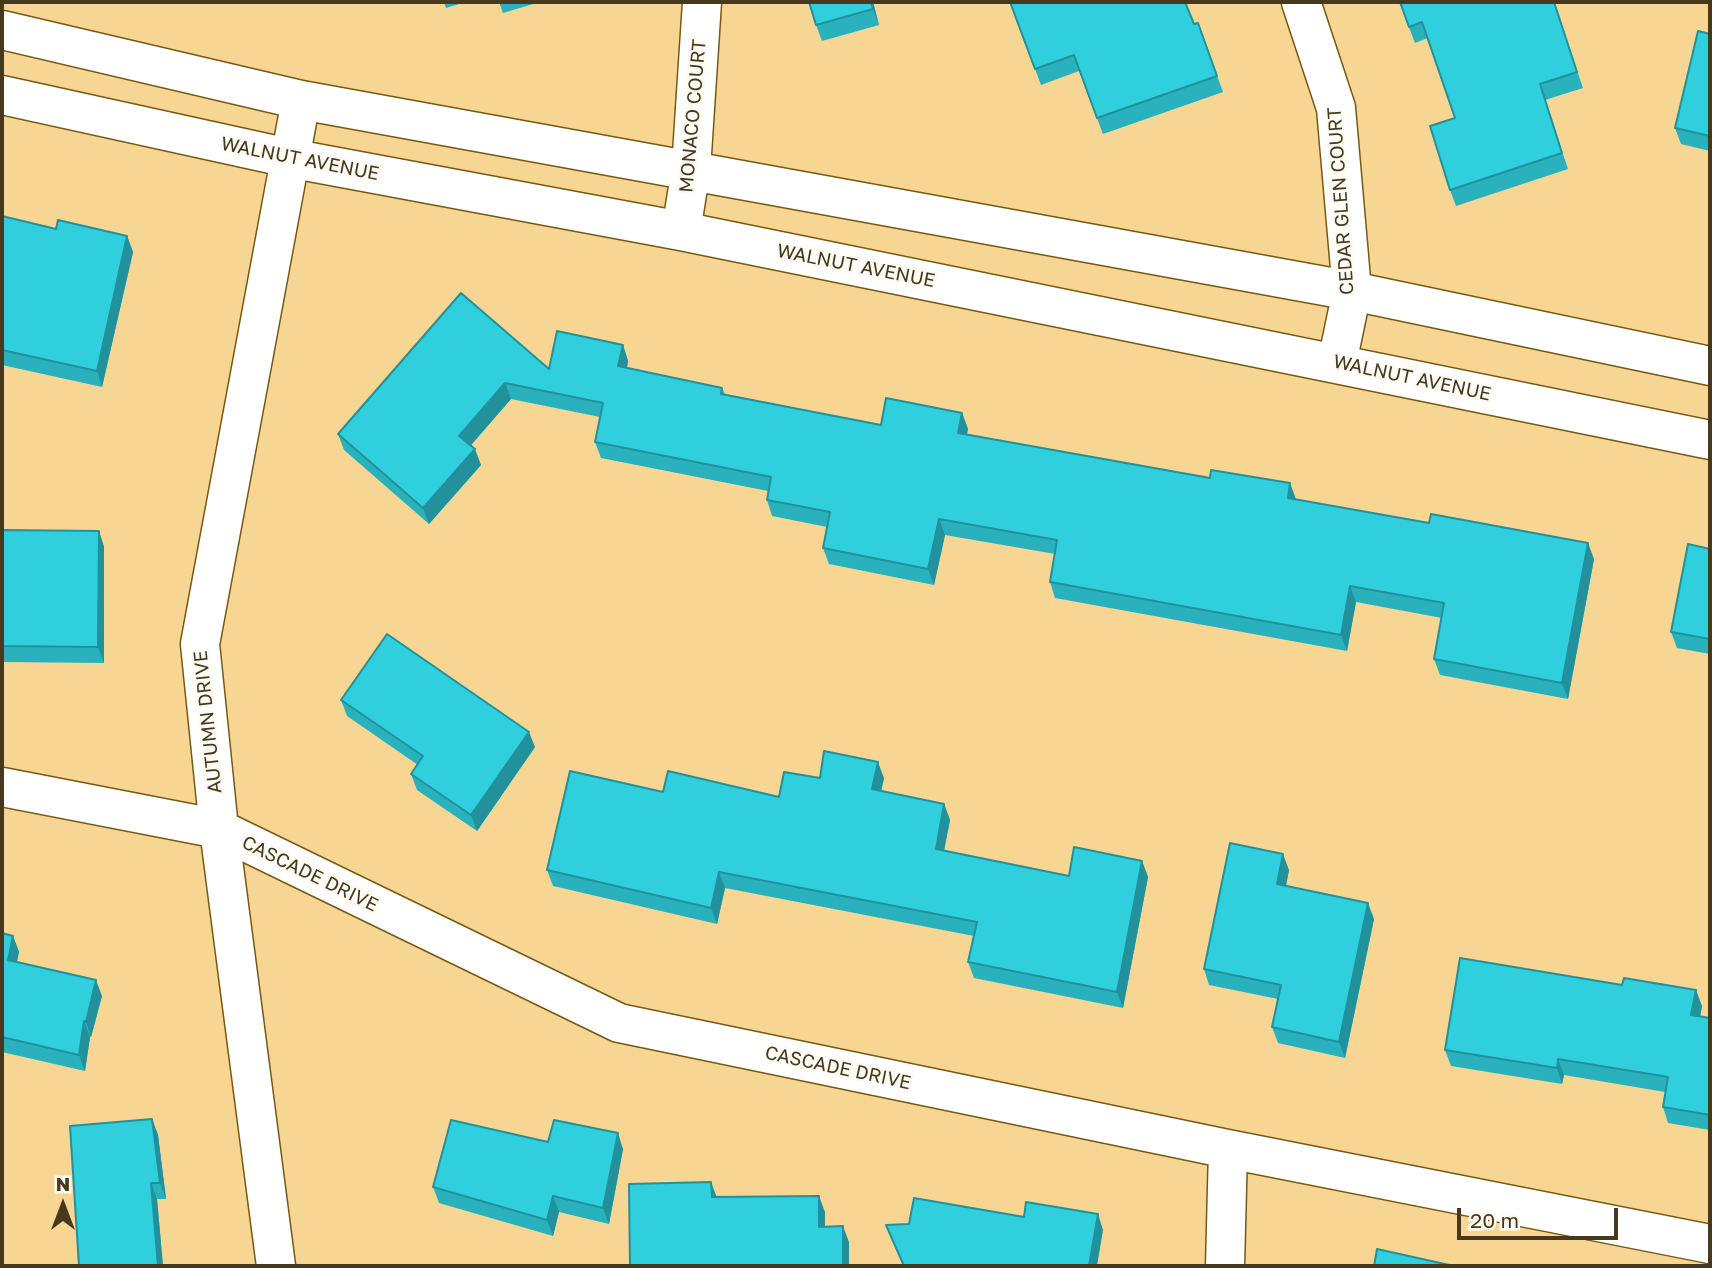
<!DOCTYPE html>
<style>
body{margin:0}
#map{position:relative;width:1712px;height:1268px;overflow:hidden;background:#f7d694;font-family:"Golos Text",sans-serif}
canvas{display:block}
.frame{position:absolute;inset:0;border:4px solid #46391e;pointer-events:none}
.north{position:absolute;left:28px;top:1170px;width:70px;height:70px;-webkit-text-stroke:5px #fefbf5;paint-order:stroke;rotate:0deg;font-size:19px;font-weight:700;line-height:28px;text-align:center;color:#46391e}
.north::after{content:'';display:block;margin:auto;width:24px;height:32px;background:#46391e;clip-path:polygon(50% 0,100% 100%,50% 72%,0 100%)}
.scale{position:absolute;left:1457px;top:1208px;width:161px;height:32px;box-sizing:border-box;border:4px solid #46391e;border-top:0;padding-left:9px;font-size:21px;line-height:24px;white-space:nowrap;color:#46391e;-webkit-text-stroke:5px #fefbf5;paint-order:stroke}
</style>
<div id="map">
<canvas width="1712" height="1268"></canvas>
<div class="frame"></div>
<div class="north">N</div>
<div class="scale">20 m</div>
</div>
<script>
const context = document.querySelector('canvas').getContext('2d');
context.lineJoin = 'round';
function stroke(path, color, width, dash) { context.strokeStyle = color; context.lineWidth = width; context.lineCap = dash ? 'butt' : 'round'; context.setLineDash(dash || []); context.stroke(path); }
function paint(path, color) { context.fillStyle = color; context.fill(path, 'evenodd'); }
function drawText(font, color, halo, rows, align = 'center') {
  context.font = font + ' "Golos Text",sans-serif'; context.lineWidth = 6; context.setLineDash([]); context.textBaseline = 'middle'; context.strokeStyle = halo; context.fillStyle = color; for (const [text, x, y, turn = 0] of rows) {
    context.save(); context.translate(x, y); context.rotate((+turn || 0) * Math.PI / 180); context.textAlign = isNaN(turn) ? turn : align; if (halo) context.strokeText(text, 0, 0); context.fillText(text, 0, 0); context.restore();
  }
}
const minor = new Path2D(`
 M1301,2L1336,108L1352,291L1337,363
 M2,30L301,100L1352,291L1710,366
 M2,95L289,158L681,231L1710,440
 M681,231L691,169L702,2
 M2,787L219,829L619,1023L1228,1149L1710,1244
 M276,1266L219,829L200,644L301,100
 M1225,1266L1228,1149`);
const wall = new Path2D(`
 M444,2H466L446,8Z
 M499,2H540L503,13Z
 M873,2L879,25L822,41L816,25Z
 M1010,2L1194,24L1198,23L1223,92L1103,134L1079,71L1041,85Z
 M1399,2H1554L1583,88L1545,100L1568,169L1456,206L1450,190L1455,118L1428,38L1415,43Z
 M1710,34V151L1681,144L1675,128Z
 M2,216L56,229L127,236L133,252L102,387L2,365Z
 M623,345L628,361L627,368L722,388L725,394L881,425L962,413L968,429L967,434L1594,559L1568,699L1440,675L1434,659L1442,618L1356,602L1347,651L1055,598L1050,582L1055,554L945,535L934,585L829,564L823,548L827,527L772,516L767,500L768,491L601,458L595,442L600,417L511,399L471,445L481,465L429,524L344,450L338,434L549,369Z
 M2,530L99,531L104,547V663L3,662V680H2Z
 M1710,549V654L1677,648L1671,632Z
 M341,700L535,747L477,831L417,790L411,774L418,765L347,716Z
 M820,778H884L881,791L944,804L950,820L944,851L1069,876L1142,861L1148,877L1123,1008L974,978L968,962L974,936L725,888L717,924L553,886L547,870L663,792L779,797Z
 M1289,870L1286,886L1374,919L1345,1058L1278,1043L1272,1027L1278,999L1209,985L1204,969Z
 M2,933L13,936L19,952L17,962L102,996L91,1037H90L85,1071L2,1052Z
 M1702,1006L1700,1017L1710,1018V1130L1668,1123L1663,1107L1665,1092L1564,1075L1562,1084L1451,1066L1445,1050Z
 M152,1119L158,1135L166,1199H157L163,1266H79Z
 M548,1142L623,1149L609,1224L559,1212L553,1236L439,1203L433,1187Z`);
const shadedWall = new Path2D(`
 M871,2H873L879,25L873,9Z
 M127,236L133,252L102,387L97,371Z
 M623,345L628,361L624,382L618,366Z
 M505,383L511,399L465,452L459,436Z
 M962,413L968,429L964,449L958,433Z
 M475,449L481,465L429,524L423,508Z
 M1290,483L1296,499L1293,514L1288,498Z
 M939,519L945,535L934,585L928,569Z
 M99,531L104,547V663L98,647Z
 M1588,543L1594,559L1568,699L1562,683Z
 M1350,586L1356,602L1347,651L1341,635Z
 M2,659L3,662V680L2,677Z
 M529,732L535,747L477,831L471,815Z
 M878,762L884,778L878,805L872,789Z
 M944,804L950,820L941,865L936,849Z
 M1283,854L1289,870L1283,900L1277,884Z
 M1142,861L1148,877L1123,1008L1117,992Z
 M719,872L725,888L717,924L711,908Z
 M1368,903L1374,919L1345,1058L1339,1042Z
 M13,936L19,952L13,976L8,960Z
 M96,980L102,996L91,1037L86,1022Z
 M1696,990L1702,1006L1697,1031L1691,1015Z
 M84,1021L90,1037L85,1071L79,1055Z
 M1558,1059L1564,1075L1562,1084L1557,1068Z
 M152,1119L158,1135L166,1199L160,1183Z
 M618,1133L623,1149L609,1224L603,1208Z
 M711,1182L717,1198L712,1197Z
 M151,1183L157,1199L163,1266H158Z
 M553,1196L559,1212L553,1236L547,1220Z
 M819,1196L825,1212V1243L819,1227Z
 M1098,1214L1103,1230L1097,1266H1089Z
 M843,1226L849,1242V1266H843Z`);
const building = new Path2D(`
 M809,2H871L873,9L816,25Z
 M1010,2H1185L1194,24L1198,23L1217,76L1097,118L1074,55L1035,69Z
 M1400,2H1554L1577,72L1540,84L1562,153L1450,190L1430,126L1455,118L1422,22L1409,27Z
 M1698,31L1710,34V136L1675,128Z
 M2,216L56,229L58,220L127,236L97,371L2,350Z
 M461,293L549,369L557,331L623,345L618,366L722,388L721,394L881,425L886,398L962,413L958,433L1210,478L1211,470L1290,483L1288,498L1429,523L1431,514L1588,543L1562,683L1434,659L1444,603L1350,586L1341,635L1050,582L1057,540L939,519L928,569L823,548L830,512L767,500L771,477L595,442L603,403L505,383L459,436L475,449L423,508L338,434Z
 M2,530L99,531L98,647L2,646Z
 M1688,544L1710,549V639L1671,632Z
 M387,634L529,732L471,815L411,774L423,756L341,700Z
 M824,751L878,762L872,789L944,804L936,849L1069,876L1074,847L1142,861L1117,992L968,962L977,922L719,872L711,908L547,870L570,771L663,792L668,771L779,797L784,772L820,778Z
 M1230,843L1283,854L1277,884L1368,903L1339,1042L1272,1027L1281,985L1204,969Z
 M2,933L13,936L8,960L96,980L86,1022L84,1021L79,1055L2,1037Z
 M1460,958L1622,985L1624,978L1696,990L1691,1015L1710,1018V1115L1663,1107L1668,1077L1558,1059L1557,1068L1445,1050Z
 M152,1119L160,1183H151L158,1266H79L70,1126Z
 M451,1120L548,1142L554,1120L618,1133L603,1208L553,1196L547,1220L433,1187Z
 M711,1182L712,1197L819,1196V1227L843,1226V1266H630L629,1184Z
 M914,1198L1024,1217L1026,1202L1098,1214L1089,1266H904L886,1225L909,1224Z
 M1377,1249L1454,1266H1374Z`);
const streetNames = [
 ["MONACO COURT",693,116,-85],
 ["WALNUT AVENUE",300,159,11],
 ["CEDAR GLEN COURT",1341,201,-94],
 ["WALNUT AVENUE",856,266,11],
 ["WALNUT AVENUE",1412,378,12],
 ["AUTUMN DRIVE",208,722,-96],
 ["CASCADE DRIVE",310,874,26],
 ["CASCADE DRIVE",838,1068,12]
];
stroke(minor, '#765914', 41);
stroke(minor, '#fff', 38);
paint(wall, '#29b2be');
paint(shadedWall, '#22919b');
paint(building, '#30cfdd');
stroke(building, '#22919b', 2);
drawText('19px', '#46391e', '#fefbf5', streetNames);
</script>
